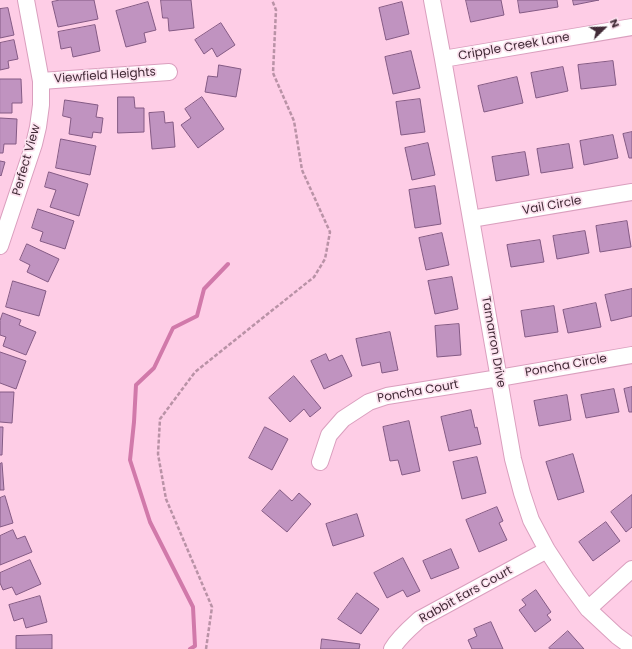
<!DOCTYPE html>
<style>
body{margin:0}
#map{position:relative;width:632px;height:649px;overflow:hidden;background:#fecde6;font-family:Poppins,sans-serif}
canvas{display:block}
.north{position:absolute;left:584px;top:8px;width:40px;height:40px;-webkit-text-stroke:3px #fce2ef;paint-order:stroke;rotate:67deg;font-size:11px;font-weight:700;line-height:16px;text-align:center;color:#412a36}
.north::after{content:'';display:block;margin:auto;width:14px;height:18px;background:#412a36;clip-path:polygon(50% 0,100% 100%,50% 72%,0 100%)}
</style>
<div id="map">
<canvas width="632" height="649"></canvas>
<div class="north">N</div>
</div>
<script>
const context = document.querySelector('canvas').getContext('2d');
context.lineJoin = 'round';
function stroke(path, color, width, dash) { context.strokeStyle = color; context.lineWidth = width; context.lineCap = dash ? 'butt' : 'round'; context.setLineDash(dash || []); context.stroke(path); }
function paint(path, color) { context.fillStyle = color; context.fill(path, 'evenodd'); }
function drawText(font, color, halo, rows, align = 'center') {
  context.font = font + ' Poppins,sans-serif'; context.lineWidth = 3.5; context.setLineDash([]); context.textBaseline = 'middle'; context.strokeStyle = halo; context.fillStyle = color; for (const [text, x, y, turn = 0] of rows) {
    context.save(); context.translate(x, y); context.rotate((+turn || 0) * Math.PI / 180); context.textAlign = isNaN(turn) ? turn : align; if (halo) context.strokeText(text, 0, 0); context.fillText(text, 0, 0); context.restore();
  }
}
const stream = new Path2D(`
 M190,649L195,646L193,607L150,522L130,460L134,422L136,385L154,368L173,328L197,316L204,289L228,264`);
const building = new Path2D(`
 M60,0H94L98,19L58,27L52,2Z
 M161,0H191L194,28L169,31L168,18H163Z
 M466,0H501L504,15L471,22Z
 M518,0H557L558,7L520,13Z
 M573,0H599L574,5Z
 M148,2L156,30L144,33L146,42L126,47L116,11Z
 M402,2L409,34L386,40L379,8Z
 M8,8L14,35L0,38V9Z
 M221,23L235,45L217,57L212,48L204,54L195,40Z
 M95,25L100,51L73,57L71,47L61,49L58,32Z
 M14,40L18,59L8,61L9,68L0,70V43Z
 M411,51L420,88L393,94L385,57Z
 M613,61L616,85L581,89L578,65Z
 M219,65L241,69L236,97L205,92L208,76L217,77Z
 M563,67L568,91L536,98L531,73Z
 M517,77L523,103L484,112L478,86Z
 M0,79H21L22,103H12V113H0Z
 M118,97H134L135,108H144V132L118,133Z
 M202,97L224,129L198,148L181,125L191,118L185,109Z
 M420,99L425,132L401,135L396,102Z
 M65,100L98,105L96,117L103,118L101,133L93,132L92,138L69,134L71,118L63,116Z
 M164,112L165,123L173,122L175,147L152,149L149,113Z
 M0,118L17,119L16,144H4L3,153H0Z
 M632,132V158H629L623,134Z
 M613,135L618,158L584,165L580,141Z
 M61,139L96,146L90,175L56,168Z
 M428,143L435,175L412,180L405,148Z
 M569,144L573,168L541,173L537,149Z
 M525,152L529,175L496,181L492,157Z
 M0,161L5,162L1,176L0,175Z
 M49,172L88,184L79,216L50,207L56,190L45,187Z
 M435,186L441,224L415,228L409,190Z
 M38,209L74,221L65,249L40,241L43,232L32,228Z
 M627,221L631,247L600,252L596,226Z
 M585,231L589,253L557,259L553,236Z
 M442,233L449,265L426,270L419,238Z
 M540,240L544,262L511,267L507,245Z
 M27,244L59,259L48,282L27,272L30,265L20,260Z
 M452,277L458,309L435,314L428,281Z
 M13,281L46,291L39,316L6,307Z
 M632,289V316L611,321L605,295Z
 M596,303L601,327L568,333L563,310Z
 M554,306L558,332L525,337L521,311Z
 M3,313L21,320L19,325L36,332L26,355L3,346L6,337L0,335V321Z
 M459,324L461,355L437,357L435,326Z
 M390,332L398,370L382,373L380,362L362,366L356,339Z
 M0,352L26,361L16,389L0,383Z
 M326,354L329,361L342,355L352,376L324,389L311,361Z
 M294,376L321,408L310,417L304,409L290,422L269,398Z
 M632,387V412H629L624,389Z
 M614,389L619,412L586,418L581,395Z
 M0,392H14L12,423L0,422Z
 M567,395L571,420L539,426L534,401Z
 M471,410L475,428L477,427L481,444L449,451L441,417Z
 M409,421L420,471L402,475L398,460L390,461L383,427Z
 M0,427H3L2,455H0Z
 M265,427L288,439L272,470L249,458Z
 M573,454L584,492L558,500L546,462Z
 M477,457L486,493L462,499L453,462Z
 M2,463L4,490H0V464Z
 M280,490L292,501L299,493L311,504L287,532L262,511Z
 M632,495V527L626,532L611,512Z
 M5,496L13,523L0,527V498Z
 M497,507L503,521L499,523L507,540L479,552L466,520Z
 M357,514L364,536L333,546L326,524Z
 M606,522L620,541L593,561L579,542Z
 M13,530L17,539L25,536L32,552L0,565V536Z
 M451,549L459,568L431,579L423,561Z
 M403,558L420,591L407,597L403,590L387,598L374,573Z
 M30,560L41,584L16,595L12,587L3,590L0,583V573Z
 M536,590L551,612L547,615L551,620L535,632L519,610L526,605L522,600Z
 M357,593L379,609L361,634L338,619Z
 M40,596L47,622L26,628L23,618L14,621L9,605Z
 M491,622L503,649H472L468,640L477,636L474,629Z
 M568,631L584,649H551L549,648Z
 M52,635V649H16V636Z
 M322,639L360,644L359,649H321Z`);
const path = new Path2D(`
 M206,649L212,607L166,499L158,454L160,419L195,372L314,277L325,259L330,232L302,170L294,121L273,73L276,10L272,0`);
const street = new Path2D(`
 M432,0L443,59L513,459L522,493L531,520L547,550L566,579L588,609L617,636L632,647
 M443,59L632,27
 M41,81L169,72
 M471,219L632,192
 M0,246L34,144L38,127L41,105V81L26,0
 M320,462L329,435L343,419L369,402L387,396L499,378L632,355
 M588,609L632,569
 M392,649C399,637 410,628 420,619L547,550`);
const streetNames = [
 ["Cripple Creek Lane",514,47,-10],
 ["Viewfield Heights",105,76,-4],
 ["Perfect View",27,160,-74],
 ["Vail Circle",552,206,-10],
 ["Tamarron Drive",493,342,80],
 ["Poncha Circle",566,366,-10],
 ["Poncha Court",418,392,-10],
 ["Rabbit Ears Court",466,595,-29]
];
stroke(stream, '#d179aa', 4);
paint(building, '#c093c0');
stroke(building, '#845a84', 1);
stroke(street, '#da9fbe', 18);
stroke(path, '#b992a6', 2.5, [4, 2]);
stroke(street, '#fff', 16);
drawText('12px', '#412a36', '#fce2ef', streetNames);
</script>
